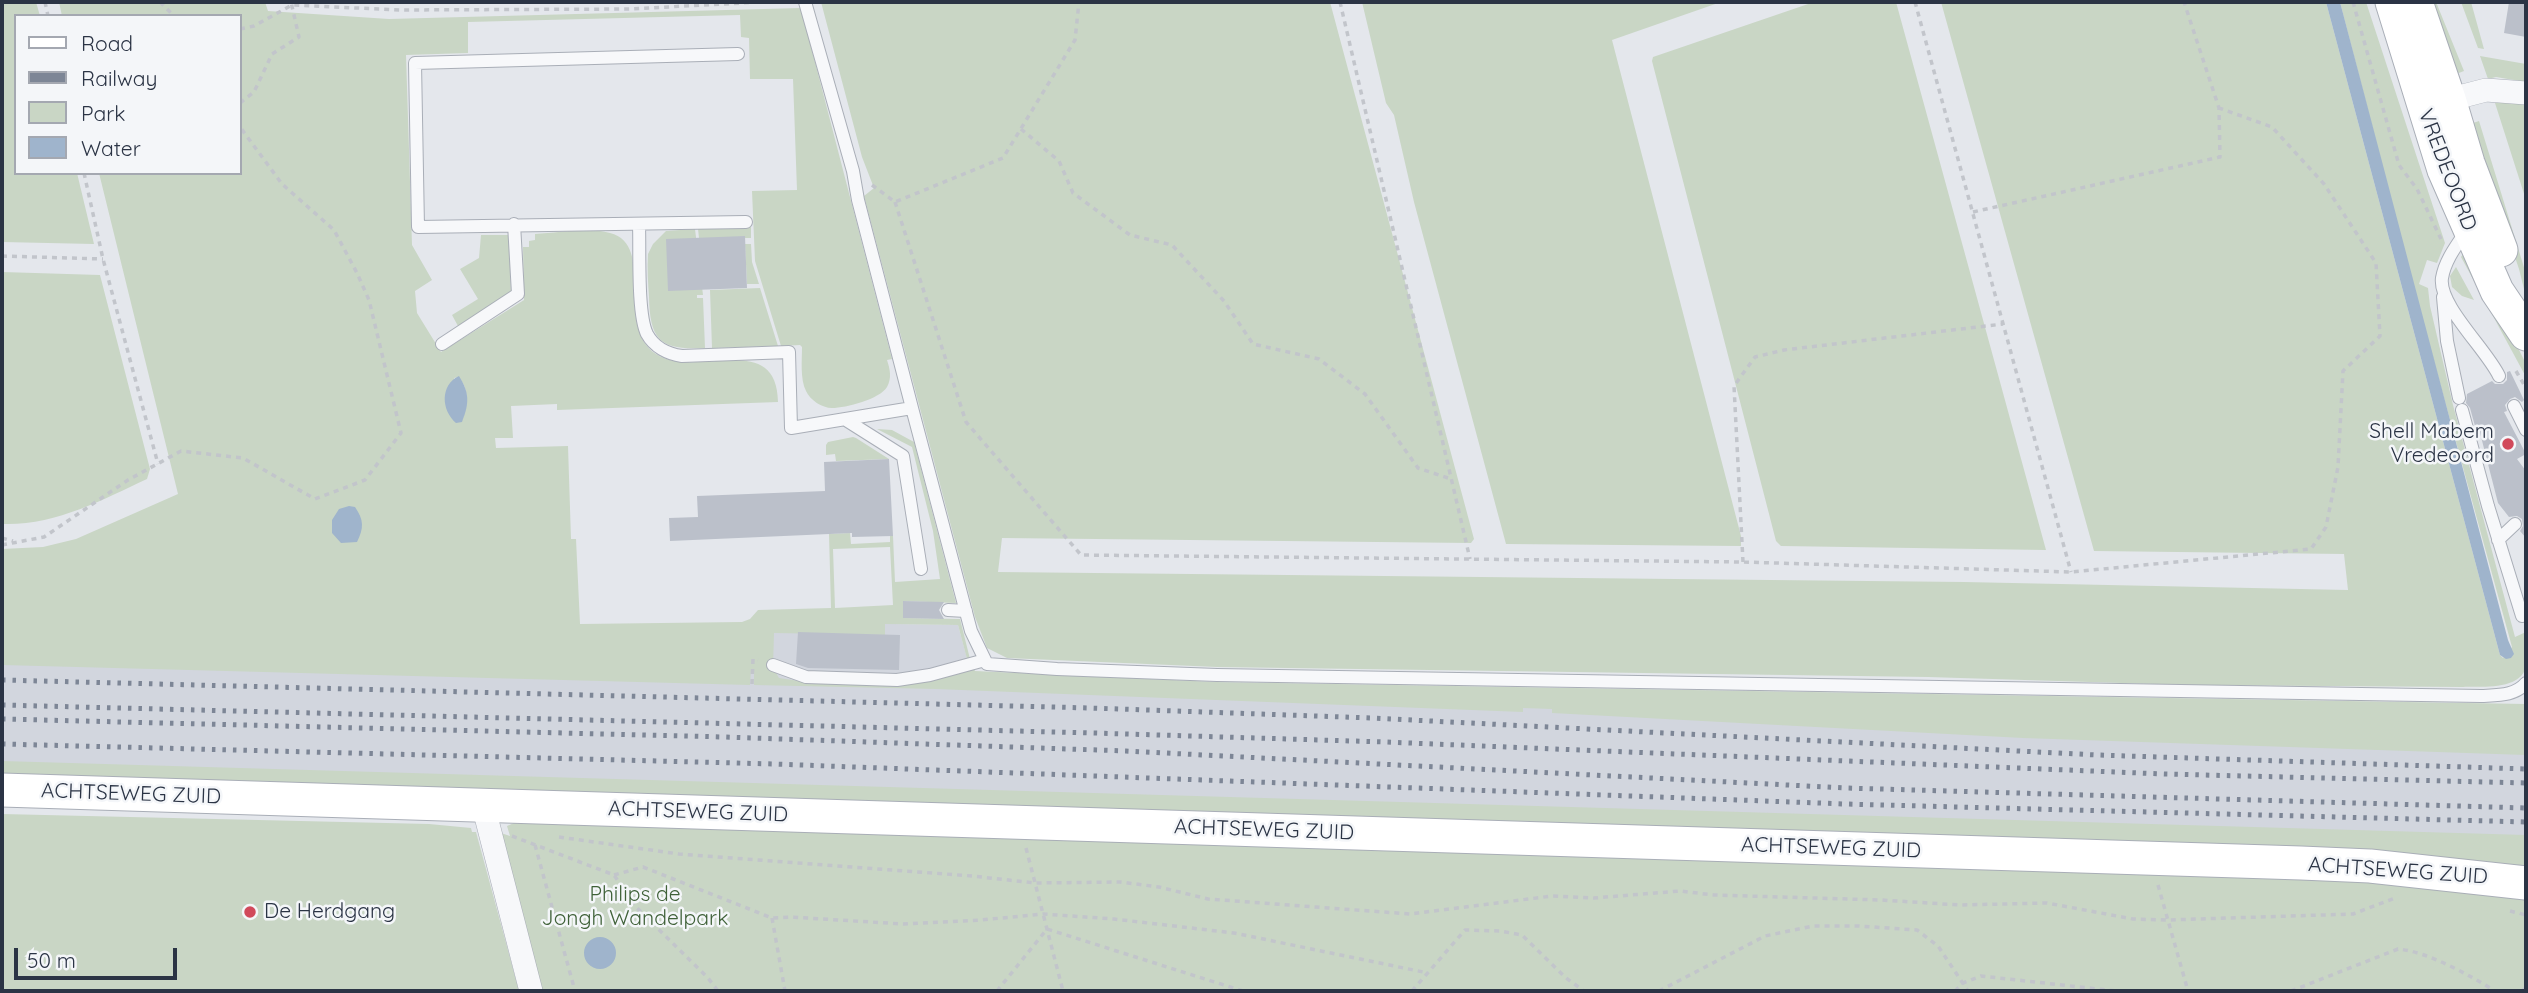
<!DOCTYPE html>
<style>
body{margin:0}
#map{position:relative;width:2528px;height:993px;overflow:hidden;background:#e4e7ec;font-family:Quicksand,sans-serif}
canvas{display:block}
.frame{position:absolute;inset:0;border:4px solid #2b3445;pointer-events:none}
.legend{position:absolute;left:14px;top:14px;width:228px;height:161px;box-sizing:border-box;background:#f4f6f9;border:2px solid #a4a8b1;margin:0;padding:9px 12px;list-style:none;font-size:21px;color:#2b3445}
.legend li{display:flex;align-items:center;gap:14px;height:35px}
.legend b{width:35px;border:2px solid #a4a8b1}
.scale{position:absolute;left:14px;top:948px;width:163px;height:32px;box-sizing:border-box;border:4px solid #2b3445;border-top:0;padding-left:9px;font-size:21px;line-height:24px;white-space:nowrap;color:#2b3445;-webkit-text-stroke:5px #f4f6f9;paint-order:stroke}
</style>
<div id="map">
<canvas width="2528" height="993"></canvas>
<div class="frame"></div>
<ul class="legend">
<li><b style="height:9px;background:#fff"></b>Road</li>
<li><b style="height:9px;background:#7d8696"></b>Railway</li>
<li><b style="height:19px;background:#c9d6c5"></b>Park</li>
<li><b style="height:19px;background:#9fb4cc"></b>Water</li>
</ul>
<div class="scale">50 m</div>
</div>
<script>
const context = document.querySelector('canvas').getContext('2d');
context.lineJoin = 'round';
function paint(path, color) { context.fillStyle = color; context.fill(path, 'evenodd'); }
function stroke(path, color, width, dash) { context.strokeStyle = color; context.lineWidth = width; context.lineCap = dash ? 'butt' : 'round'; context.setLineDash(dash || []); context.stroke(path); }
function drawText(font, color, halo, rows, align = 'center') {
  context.font = font + ' Quicksand,sans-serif'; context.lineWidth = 5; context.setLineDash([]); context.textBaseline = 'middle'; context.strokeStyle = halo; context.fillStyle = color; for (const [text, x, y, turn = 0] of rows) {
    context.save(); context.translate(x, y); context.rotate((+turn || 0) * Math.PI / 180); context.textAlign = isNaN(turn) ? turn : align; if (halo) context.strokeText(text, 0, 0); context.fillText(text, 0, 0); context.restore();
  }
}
const built = new Path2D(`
 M2,621L765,645L766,622L958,625L973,681L2526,735V837L2,772Z`);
const green = new Path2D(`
 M2,2H36L40,16H16V173H77L94,244L2,242Z
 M59,2H265L268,11L389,19L801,8L892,359L887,360C890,369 892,378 887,387C880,399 846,408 832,408C822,408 810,400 806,391C800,379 802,360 802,347L800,345L781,346L755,261L752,191L797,190L793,79H750L749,38L741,37L740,15L468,22V53L406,55L412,245L432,280L415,291L417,313L441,352L524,300L523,247H529V241L535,240V234C559,233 588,227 610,233C657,245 613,325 656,354C695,380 777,329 778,402L557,410V404L511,406L513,438H495L496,448L568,446L571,539H576L580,624L742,622L750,619L758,610L831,608L829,534L850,533L851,544L890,542V536H893L895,582L940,579L933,531L912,447L877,429L892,430L914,442L956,603L903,601V618L960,619L970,659H967L958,625L885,624V635L774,633L773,668L779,678L806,682L913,684L974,669L975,671L1216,682L2526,704V755L2023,738L1552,713V709L1523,708V712L936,689L754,685V671L751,670L750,685L2,665V549L43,547L76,539L178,494L99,173H240V16H62ZM458,377C470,388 468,407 461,422L454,378ZM890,547L893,605L835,608L833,549Z
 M821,2H1330L1474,539L1471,543L1002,538L998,572L1964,582L2348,590L2344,554L2094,551L1941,2H2326L2500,655L2503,658L2512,647L2411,277L2340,2H2366L2445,243L2437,263L2427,260L2419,284L2428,288L2430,306L2453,405L2515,637L2526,632C2526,643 2528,655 2526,666C2521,691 2481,686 2463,687L2187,685L1928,677L1217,667L1007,658L987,648L975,617L864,196L874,188L862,157Z
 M1362,2H1721L1612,40L1741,536V546L1506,544L1414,202L1394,115L1386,103Z
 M1814,2H1896L2046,550L1781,546L1776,541L1652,61L1653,57Z
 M2423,2H2436L2464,71L2451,76Z
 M2461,2H2471L2484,49L2478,48Z
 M2480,56L2526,64V82L2496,77L2488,79Z
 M2501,101L2526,103V200L2495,103Z
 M2479,121L2526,274V297L2519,269L2470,124Z
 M751,227V238H699L698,229Z
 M695,229L703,295H697V298H703L705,348C661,350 650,342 649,297C648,283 647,268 648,254L653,244L666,231Z
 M481,235H509L511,293L458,326L452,315L478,299L460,269L479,258Z
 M745,244H751L752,262L759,284H747Z
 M2468,247L2526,364V377L2461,257Z
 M2456,267L2474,300L2462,296L2452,287L2450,276Z
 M2,272L100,275L150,469L147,479C102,500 54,526 2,524Z
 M760,288L778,346L712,348L710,290Z
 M853,437L856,438L889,459L836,461L835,454L826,455V445L828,442Z
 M2,761L2526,835V870L2,777Z
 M2,814L429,824L471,828L472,832H476L519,991H2Z
 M536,819L2368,878L2526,896V991H536L501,833L510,836L507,826L514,823L535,824Z`);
const water = new Path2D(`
 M2326,2H2340L2508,640L2514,654L2511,658L2506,659L2500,655Z
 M459,376C469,392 470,402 462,422L456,423C441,410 440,385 459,376Z
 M349,506L355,507C364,520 364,528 357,542L341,543L332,533V520L339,509Z
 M584 953a16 16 0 1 1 32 0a16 16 0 1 1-32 0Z`);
const building = new Path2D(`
 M2509,2H2526V37L2504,33Z
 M745,236L747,288L668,291L666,239Z
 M2510,371L2524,400L2522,402L2515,397L2510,399L2505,405L2507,411L2504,412L2526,454L2517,459L2526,471V538L2520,531L2523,526L2522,519L2517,516L2509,517L2498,503L2478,425L2475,426L2470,408L2466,403L2467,394L2492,381L2495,384H2503L2507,380V372Z
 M889,459L893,536L852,537V533L670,541L669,518L698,517L697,496L825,491L824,462Z
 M903,601L944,602L939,610L944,619L903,618Z
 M798,632L900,635L899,670L808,668L796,664Z`);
const path = new Path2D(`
 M45,2L48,16
 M160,2L174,16
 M1340,2L1470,559
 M1915,2L2071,572
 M2353,2L2399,165L2417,189L2441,239
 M240,29L254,26L292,5L400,10L630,9L760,2
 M240,103L254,92L272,54L299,37L291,2
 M1021,129L1059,161L1073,193L1130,235L1172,245L1224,301L1253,344L1319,359L1365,394L1418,468L1451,479
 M84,173L103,259L158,464
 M872,185L895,202L1003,158L1075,40L1079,2
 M895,202L966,422L1081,555L1743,562L2071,572L2311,549L2326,527L2338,467L2343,371L2380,336L2376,263L2324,184L2272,127L2219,108
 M1973,212L2220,157L2219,108L2184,2
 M2,256L103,259
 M2516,371L2526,388
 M2,538L13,541
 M2,545L44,537L128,480L181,451L243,458L315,499L365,480L401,433L369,300L357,273L334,230L282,184L240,127
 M1743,562L1734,386L1755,357L1784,350L2003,324
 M752,684L753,659L758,660
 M512,836L614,875L635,906L708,978L718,991
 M559,837L679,854L972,876L1035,883L1120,882L1159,887L1208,899L1410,914L1552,896L1594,898L1680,891L1714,895L1881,900L1960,905L2047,903L2133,919L2167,920L2353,914L2395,898
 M535,845L575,991
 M1026,848L1063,991
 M614,875L643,867L772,918L791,917L903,924L981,920L1043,914L1114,919L1234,933L1428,973
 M2158,885L2188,991
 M2510,911L2526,915
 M772,918L785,991
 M997,991L1047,929L1243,991
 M1412,991L1465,930L1500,931L1522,935L1566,978L1584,991
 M1659,991L1765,936L1813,926H1859L1917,930L1938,946L1968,991
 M1955,991L1963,983L1981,976L2116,991
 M2291,991L2398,949C2429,952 2469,975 2495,991
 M2522,991L2526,988`);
const lane = new Path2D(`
 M805,2L853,171L858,200L912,408
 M738,54L415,63L418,227L746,222
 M639,225C640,249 637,314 647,334C654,347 668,354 682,356L789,352L791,428L912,408L971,631L987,664L1057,669L1217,675L2481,696C2498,695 2515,696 2526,683
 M2467,230C2457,245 2445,260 2442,278C2438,305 2487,350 2499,376
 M2443,297L2447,341L2459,398
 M442,344L518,294L514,224
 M2514,406L2526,430
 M2462,410L2488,506L2522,616L2526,614
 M846,420L903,456L921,569
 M2498,540L2515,524
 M948,610L966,611
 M773,665L806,677L897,680L930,675L985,660`);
const street = new Path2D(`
 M2436,103L2486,90L2526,93
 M483,805L531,991`);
const secondary = new Path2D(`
 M2392,2L2444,170L2497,291L2526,334
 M2416,2L2449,99L2468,163L2501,250
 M2,790L2301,863L2370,866L2526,883`);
const rail = new Path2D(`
 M2,680L1090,708L1372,718L2097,755L2526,769
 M2,705L1094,733L1385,742L2164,774L2526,783
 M2,719L724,737L1126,751L1846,788L2526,808
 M2,744L774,764L1845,804L2526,822`);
const markers = [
 [2508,444,7,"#d1495b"],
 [250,912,7,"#d1495b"]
];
const streetNames = [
 ["VREDEOORD",2447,170,69],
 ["ACHTSEWEG ZUID",131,794,2],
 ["ACHTSEWEG ZUID",698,812,2],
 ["ACHTSEWEG ZUID",1264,830,2],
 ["ACHTSEWEG ZUID",1831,848,2],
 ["ACHTSEWEG ZUID",2398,871,4]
];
const poiNames = [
 ["Shell Mabem",2494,432],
 ["Vredeoord",2494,456],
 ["De Herdgang",264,912,"left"]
];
const parkNames = [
 ["Philips de",635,895],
 ["Jongh Wandelpark",635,919]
];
paint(built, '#d2d6de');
paint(green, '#c9d6c5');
paint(water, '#9fb4cc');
paint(building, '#bbc0ca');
stroke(lane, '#a9aeb7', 14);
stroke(street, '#a9aeb7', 24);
stroke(secondary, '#a9aeb7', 35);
stroke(path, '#c2c5cb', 3.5, [5, 5]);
stroke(lane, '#f7f8fa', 12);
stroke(street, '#f7f8fa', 23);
stroke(secondary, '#fff', 33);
stroke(rail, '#7d8696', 5, [3.5, 7]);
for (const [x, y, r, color] of markers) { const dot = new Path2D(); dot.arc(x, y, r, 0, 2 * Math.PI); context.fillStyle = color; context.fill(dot); stroke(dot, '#f4f6f9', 2.5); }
drawText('21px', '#2b3445', '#f4f6f9', streetNames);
drawText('21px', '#2b3445', '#f4f6f9', poiNames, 'right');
drawText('21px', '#3f6138', '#f4f6f9', parkNames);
</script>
